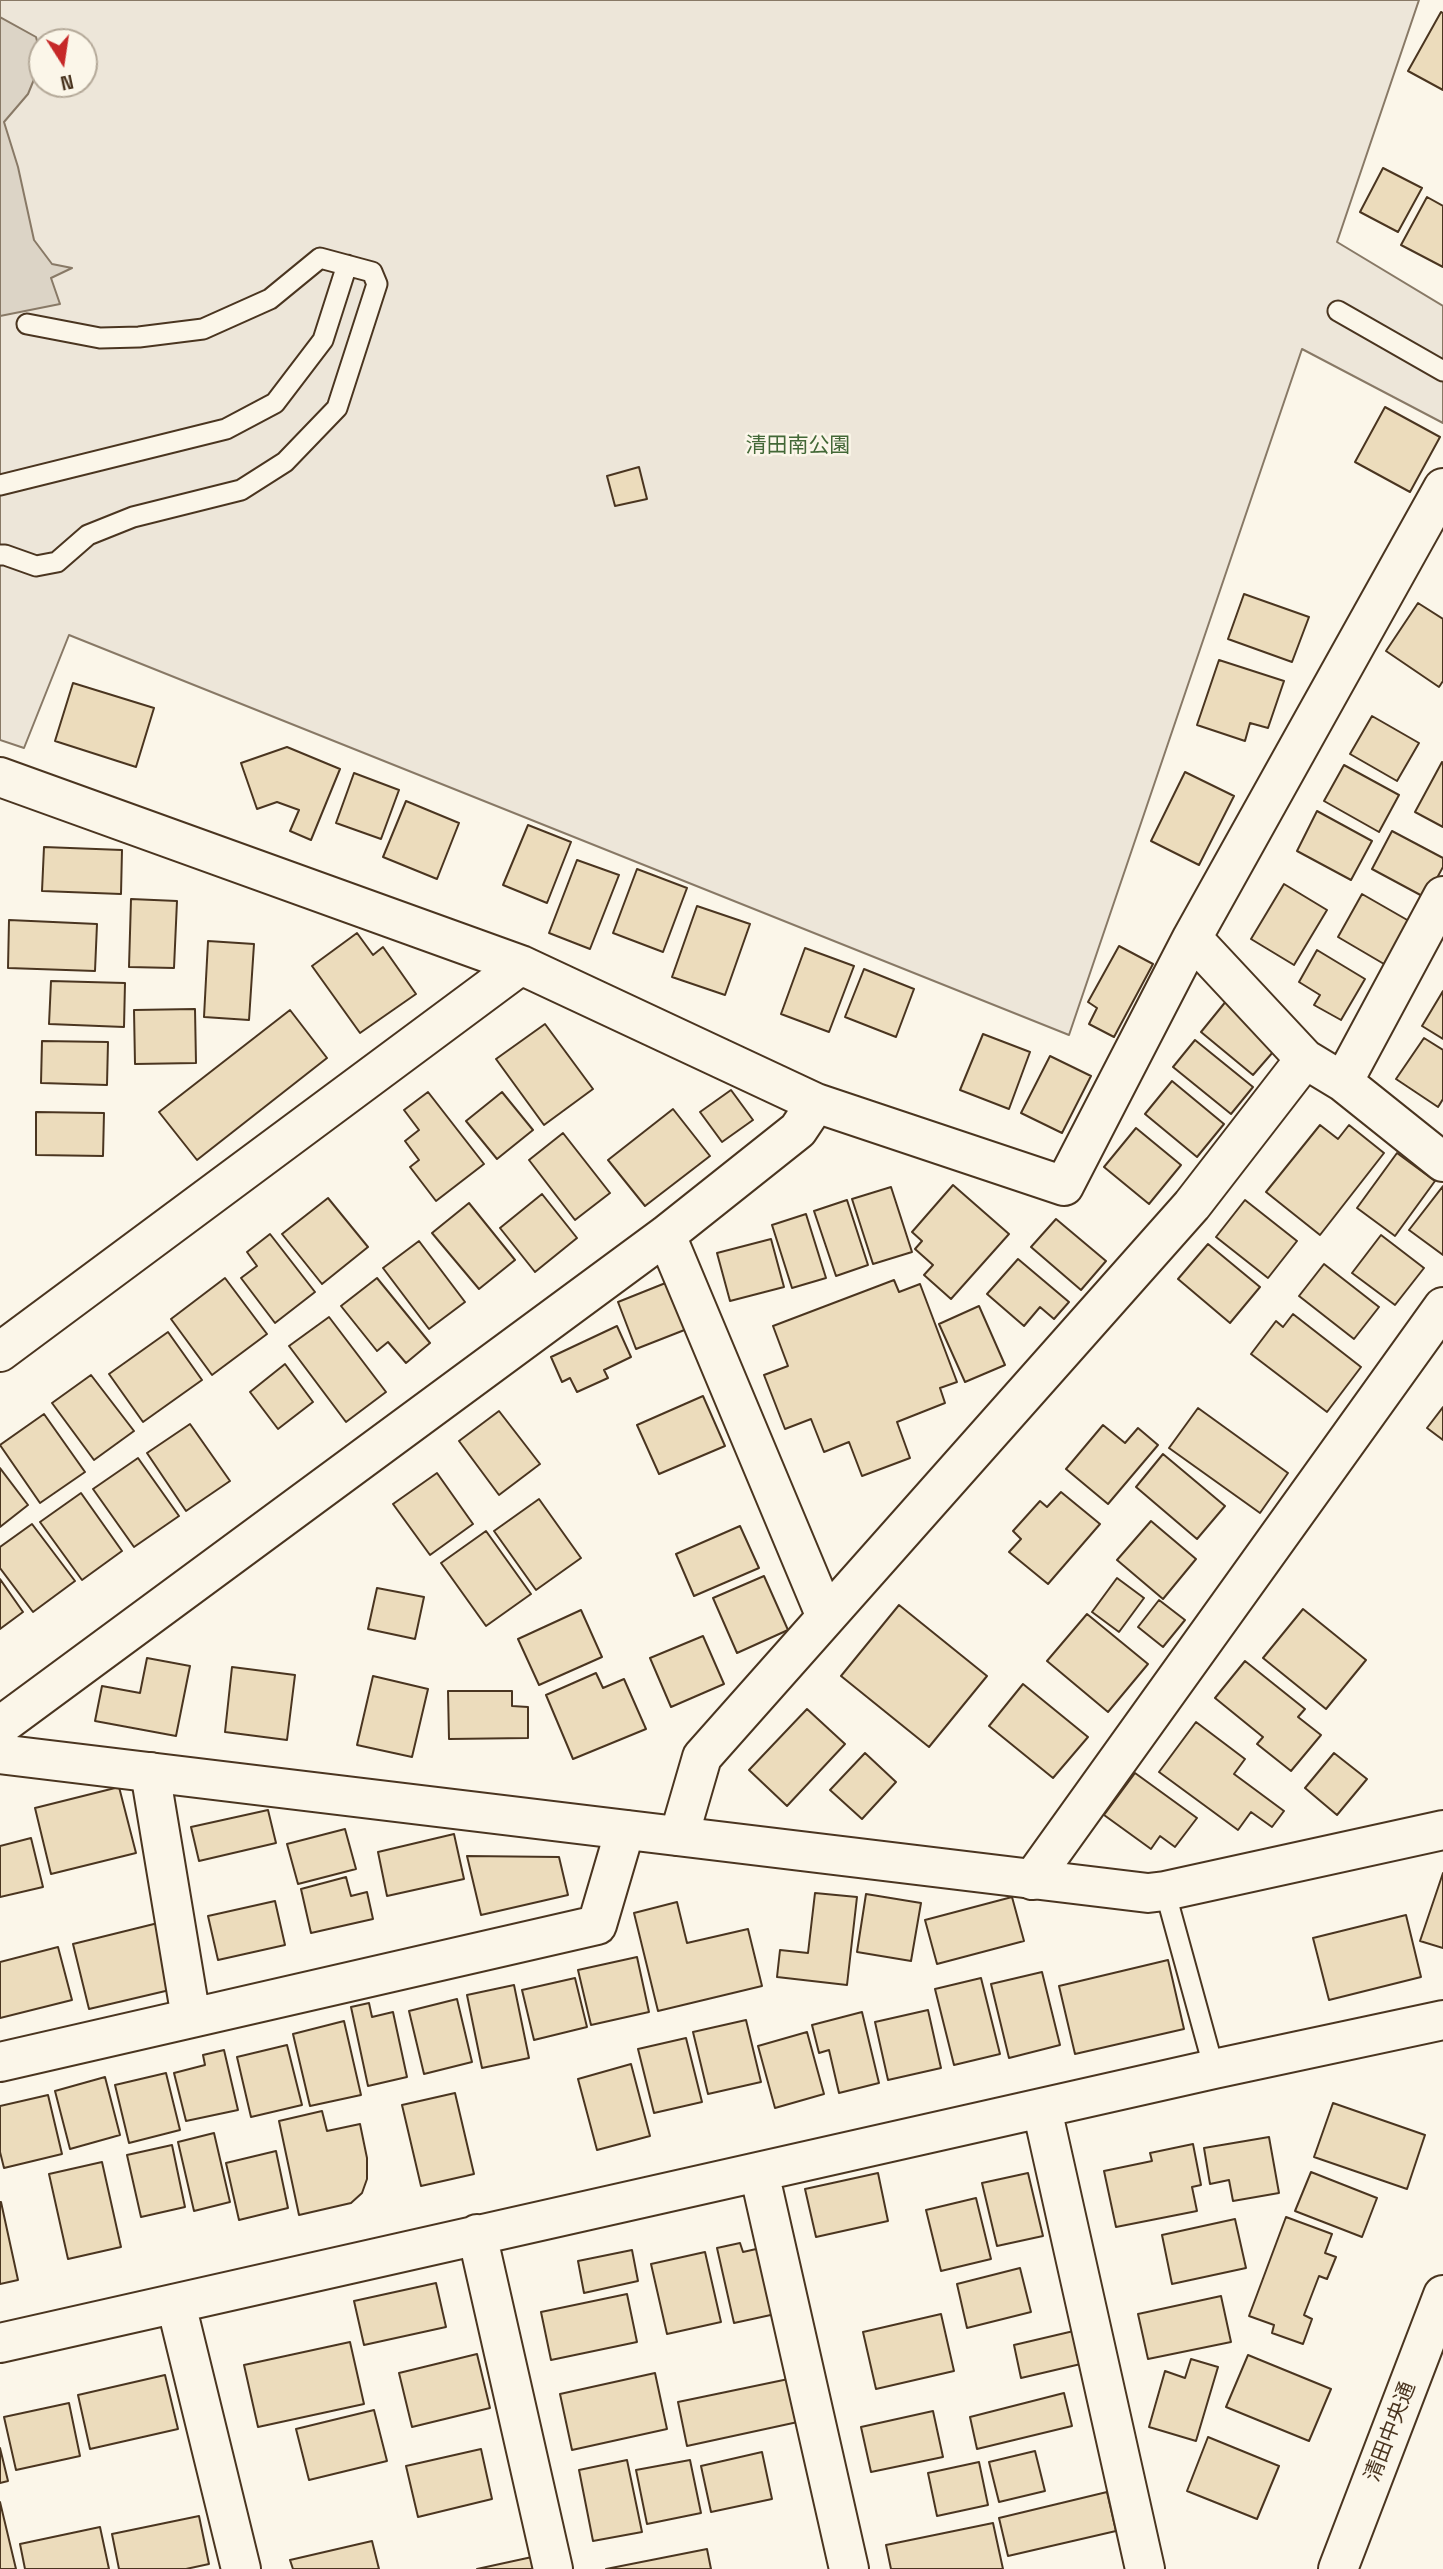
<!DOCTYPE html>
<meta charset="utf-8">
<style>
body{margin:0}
#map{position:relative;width:1443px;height:2569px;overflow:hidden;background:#fbf6e9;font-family:"Space Grotesk",sans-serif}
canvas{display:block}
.north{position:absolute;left:28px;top:28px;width:70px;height:70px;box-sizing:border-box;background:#fbf6e9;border:2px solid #b4a999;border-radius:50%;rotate:168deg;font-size:19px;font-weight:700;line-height:28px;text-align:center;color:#4a3520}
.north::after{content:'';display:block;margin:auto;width:24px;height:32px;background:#c62828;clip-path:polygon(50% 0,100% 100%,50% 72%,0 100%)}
</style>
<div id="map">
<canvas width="1443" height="2569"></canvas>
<div class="north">N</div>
</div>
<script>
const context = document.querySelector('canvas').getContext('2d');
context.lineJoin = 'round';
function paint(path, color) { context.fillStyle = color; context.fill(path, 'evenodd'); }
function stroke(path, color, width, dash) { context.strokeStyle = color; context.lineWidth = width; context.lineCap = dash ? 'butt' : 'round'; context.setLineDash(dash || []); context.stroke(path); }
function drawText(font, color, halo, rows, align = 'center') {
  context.font = font + ' "Space Grotesk","Noto Sans JP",sans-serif'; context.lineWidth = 5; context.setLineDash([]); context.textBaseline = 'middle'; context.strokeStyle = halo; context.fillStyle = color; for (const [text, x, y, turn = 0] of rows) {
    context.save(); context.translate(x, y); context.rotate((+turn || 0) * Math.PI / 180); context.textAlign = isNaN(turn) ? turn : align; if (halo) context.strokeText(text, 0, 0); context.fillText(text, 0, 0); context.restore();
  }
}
const green = new Path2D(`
 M0,0H1419L1337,242L1443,306V423L1302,349L1069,1035L69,635L24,748L0,740ZM42,42H84V84H42Z`);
const water = new Path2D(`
 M0,17L36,37L42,60L28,94L4,122L18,167L34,240L52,264L72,268L51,278L60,304L0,316Z`);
const building = new Path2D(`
 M1441,12L1443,13V90L1408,71Z
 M1383,168L1422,188L1398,232L1360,212Z
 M1427,197L1443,206V267L1401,245Z
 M1385,407L1440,437L1410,492L1355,462Z
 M639,467L647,499L615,506L607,476Z
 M1244,594L1309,617L1292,662L1228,639Z
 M1418,603L1443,619V681L1439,687L1386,651Z
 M1219,660L1284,681L1268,728L1250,723L1245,741L1197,725Z
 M73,683L154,708L136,767L55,741Z
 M1372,716L1419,743L1397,781L1350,754Z
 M287,747L340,769L311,840L290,831L299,810L277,802L257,809L241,763Z
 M1442,762L1443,763V827L1415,812Z
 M1344,765L1399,795L1379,832L1324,801Z
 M1185,772L1234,796L1199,865L1151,841Z
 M354,773L399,790L381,839L336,823Z
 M406,801L459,823L437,879L383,857Z
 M1317,811L1372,841L1351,880L1297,851Z
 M528,825L571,842L547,903L503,885Z
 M1392,831L1443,858V867L1426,898L1372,869Z
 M44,847L122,850L121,894L42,891Z
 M577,860L619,875L590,949L549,933Z
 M637,869L687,888L663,952L613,933Z
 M1284,884L1327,910L1294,965L1251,939Z
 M1362,894L1409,921L1384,964L1338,937Z
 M131,899L177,901L174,968L129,967Z
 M697,906L750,924L725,995L672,977Z
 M9,920L97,924L95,971L8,968Z
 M357,933L373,955L383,947L416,994L360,1033L312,966Z
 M208,941L254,944L249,1020L204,1017Z
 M1119,946L1153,964L1114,1037L1089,1024L1097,1008L1088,1002Z
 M805,948L854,966L829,1032L781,1014Z
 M1317,950L1365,979L1341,1020L1314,1005L1320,995L1299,982Z
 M864,969L914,989L896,1037L845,1017Z
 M51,981L125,983L124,1027L49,1024Z
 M1443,991V1039L1422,1026Z
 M1227,1000L1280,1044L1253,1075L1201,1032Z
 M195,1009L196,1063L135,1064L134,1010Z
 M290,1010L327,1058L197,1160L159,1112Z
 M545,1024L593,1089L544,1125L496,1059Z
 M983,1034L1030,1052L1009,1109L960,1090Z
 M1424,1038L1443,1050V1099L1438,1107L1396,1079Z
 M1195,1040L1253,1087L1231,1114L1173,1067Z
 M42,1041L108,1042L107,1085L41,1083Z
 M1050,1056L1091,1076L1062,1133L1021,1113Z
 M1172,1081L1224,1124L1197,1157L1145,1114Z
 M731,1090L753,1120L722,1142L700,1112Z
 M428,1092L484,1164L436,1201L410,1167L419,1160L405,1141L419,1130L404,1110Z
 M502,1092L533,1130L497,1159L466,1121Z
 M673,1109L710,1156L645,1206L608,1160Z
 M36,1112L104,1113L103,1156L36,1155Z
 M1320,1125L1338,1139L1349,1125L1384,1153L1320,1235L1266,1192Z
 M1136,1128L1181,1165L1149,1204L1104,1167Z
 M563,1133L610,1193L575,1220L529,1160Z
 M1397,1153L1435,1181L1395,1236L1357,1208Z
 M953,1185L1009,1234L951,1299L924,1275L933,1265L915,1249L922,1241L912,1232Z
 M1443,1186V1255L1409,1230Z
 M891,1187L912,1252L873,1264L852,1199Z
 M542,1194L577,1238L535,1272L500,1228Z
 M328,1198L368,1247L322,1284L282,1234Z
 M847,1200L868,1265L836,1276L814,1211Z
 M1245,1200L1297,1241L1268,1278L1216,1237Z
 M469,1203L515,1260L479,1289L432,1233Z
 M806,1214L826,1278L792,1288L772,1225Z
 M1056,1219L1106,1261L1081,1290L1031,1247Z
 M270,1234L315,1292L275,1323L241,1278L257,1266L247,1252Z
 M1381,1235L1424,1268L1395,1305L1352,1273Z
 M771,1239L784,1287L730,1301L717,1253Z
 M419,1241L465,1302L429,1329L383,1268Z
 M1208,1244L1260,1287L1230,1323L1178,1279Z
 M1018,1259L1069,1302L1054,1319L1040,1307L1024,1326L987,1294Z
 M1324,1264L1379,1307L1354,1339L1299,1296Z
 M225,1278L267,1334L212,1375L171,1319Z
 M377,1278L430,1343L406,1363L388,1342L377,1351L341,1306Z
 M894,1280L899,1292L920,1284L957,1382L940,1388L945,1403L897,1422L910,1458L862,1476L849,1442L824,1452L811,1419L785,1429L764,1375L788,1366L773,1326Z
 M668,1282L687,1329L636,1349L618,1302Z
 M979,1306L1005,1365L965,1382L939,1324Z
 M1293,1314L1361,1367L1327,1412L1251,1354L1276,1321L1283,1327Z
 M329,1317L386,1392L346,1422L289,1346Z
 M617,1326L631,1357L604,1370L608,1378L577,1392L570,1378L562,1382L551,1357Z
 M168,1332L202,1380L143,1422L109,1374Z
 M285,1364L313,1402L278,1429L250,1392Z
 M91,1375L134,1431L94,1460L52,1403Z
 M703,1396L725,1446L659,1474L637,1425Z
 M1443,1407V1440L1427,1428Z
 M1198,1408L1288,1473L1260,1513L1169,1448Z
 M499,1411L540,1464L499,1495L459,1441Z
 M44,1414L85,1472L40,1503L0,1445Z
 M190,1424L230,1481L186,1511L147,1453Z
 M1103,1425L1125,1443L1138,1428L1158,1445L1108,1504L1066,1469Z
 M1163,1454L1225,1506L1197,1539L1136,1487Z
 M138,1458L179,1516L134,1547L93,1489Z
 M0,1468L28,1505L0,1527Z
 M437,1473L473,1524L430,1555L393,1504Z
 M1061,1492L1100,1524L1048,1584L1009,1552L1021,1539L1013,1531L1040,1501L1047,1507Z
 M81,1493L122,1551L82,1580L40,1522Z
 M539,1499L581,1558L536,1590L494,1531Z
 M1151,1521L1196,1559L1163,1599L1117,1560Z
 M32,1524L75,1581L33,1612L0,1568V1547Z
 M740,1526L759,1568L694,1596L676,1554Z
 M486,1531L531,1594L486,1626L441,1563Z
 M764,1576L788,1630L737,1653L713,1598Z
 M1117,1578L1144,1598L1119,1632L1092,1612Z
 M0,1579L23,1612L0,1629Z
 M377,1588L424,1597L415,1639L368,1629Z
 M1159,1600L1185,1620L1163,1647L1138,1627Z
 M899,1605L987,1676L929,1747L841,1676Z
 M1303,1609L1366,1660L1326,1709L1263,1658Z
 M581,1610L602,1657L539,1685L518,1639Z
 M1087,1614L1148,1664L1108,1712L1047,1661Z
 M703,1636L724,1684L671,1707L650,1658Z
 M147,1658L190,1666L176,1736L95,1721L102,1686L140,1693Z
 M1245,1661L1305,1709L1298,1717L1321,1735L1291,1771L1257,1744L1263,1737L1215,1698Z
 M232,1667L295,1675L287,1740L225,1732Z
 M596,1673L603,1688L624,1679L646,1729L573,1759L546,1695Z
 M373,1676L428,1689L412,1757L357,1745Z
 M1023,1684L1088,1737L1053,1778L989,1726Z
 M448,1691H512V1706L528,1707V1738L449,1739Z
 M807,1709L845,1744L787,1806L749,1770Z
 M1196,1722L1245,1759L1234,1774L1284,1811L1272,1827L1251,1812L1238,1830L1159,1772Z
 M865,1753L896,1782L862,1819L830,1790Z
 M1334,1753L1367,1779L1337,1815L1305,1788Z
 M1135,1773L1197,1818L1175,1847L1160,1836L1151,1849L1104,1815Z
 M119,1787L136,1853L51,1874L35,1808Z
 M268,1810L276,1843L199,1861L191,1827Z
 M345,1829L356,1869L298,1884L287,1844Z
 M454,1834L464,1879L387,1896L378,1852Z
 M31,1838L43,1887L0,1897V1846Z
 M467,1856L559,1857L568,1895L481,1915Z
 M1443,1873V1948L1420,1941Z
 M346,1877L351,1896L367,1892L373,1919L311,1933L301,1889Z
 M815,1893L857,1897L847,1985L777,1977L780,1950L808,1953Z
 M866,1894L921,1903L911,1961L857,1952Z
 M1012,1897L1024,1941L937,1964L925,1920Z
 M275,1901L285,1945L218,1960L208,1916Z
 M677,1902L687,1943L748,1929L762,1986L658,2011L634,1913Z
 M1406,1915L1421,1977L1329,2000L1313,1938Z
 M158,1923L174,1989L89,2009L73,1944Z
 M58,1947L72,2000L0,2018V1962Z
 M637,1957L649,2012L591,2025L578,1970Z
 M1168,1960L1184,2029L1075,2054L1059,1986Z
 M1042,1972L1060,2045L1009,2058L991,1984Z
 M575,1978L587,2027L534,2040L522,1990Z
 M981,1978L1000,2054L954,2065L935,1989Z
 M514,1985L529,2058L482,2068L467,1995Z
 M457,1999L472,2062L424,2074L409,2011Z
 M369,2003L372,2017L393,2012L407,2077L368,2086L351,2007Z
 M928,2010L941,2068L888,2080L875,2022Z
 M862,2012L879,2083L839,2093L829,2050L819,2053L812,2025Z
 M746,2020L761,2082L708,2094L693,2032Z
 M344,2021L361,2095L310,2106L293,2034Z
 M807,2032L824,2094L775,2108L758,2046Z
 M686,2038L702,2102L654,2113L638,2049Z
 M287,2045L302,2105L251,2117L237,2057Z
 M224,2050L238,2110L186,2121L174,2073L205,2065L203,2055Z
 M631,2064L650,2136L597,2150L578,2079Z
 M166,2073L180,2130L129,2143L115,2085Z
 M105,2077L120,2135L70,2149L55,2091Z
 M455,2093L474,2174L421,2186L402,2105Z
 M48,2095L62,2154L4,2168L0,2152V2106Z
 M1333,2103L1425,2135L1407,2189L1314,2157Z
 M322,2111L327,2131L360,2124L367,2158V2179L362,2193L351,2203L299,2215L279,2121Z
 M214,2133L230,2202L194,2211L178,2142Z
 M1269,2137L1279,2193L1233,2201L1229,2180L1210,2184L1204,2148Z
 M1193,2144L1201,2185L1192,2187L1197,2211L1116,2227L1104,2171L1152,2161L1150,2153Z
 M172,2145L185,2207L141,2217L127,2155Z
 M276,2151L288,2208L239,2220L226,2163Z
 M102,2162L121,2247L68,2259L49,2174Z
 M1311,2172L1377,2198L1362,2237L1295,2211Z
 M878,2173L888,2221L816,2237L805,2189Z
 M1028,2173L1043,2236L997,2246L982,2183Z
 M976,2198L991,2259L941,2271L926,2210Z
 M1,2202L18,2280L0,2284V2202Z
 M1286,2217L1332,2234L1325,2253L1336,2257L1327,2279L1319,2276L1304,2315L1312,2319L1303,2344L1272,2333L1274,2325L1249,2316Z
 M1235,2219L1246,2268L1172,2284L1162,2235Z
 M740,2243L743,2252L765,2247L780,2313L734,2323L717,2248Z
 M632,2250L638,2281L584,2293L578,2261Z
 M705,2252L721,2322L667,2334L651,2264Z
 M1020,2268L1031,2312L967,2328L957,2284Z
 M436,2283L446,2327L364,2345L354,2301Z
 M627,2294L637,2342L551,2360L541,2312Z
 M1221,2296L1231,2342L1148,2359L1138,2314Z
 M941,2314L954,2371L876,2389L863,2332Z
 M1078,2330L1085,2363L1021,2378L1014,2345Z
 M350,2342L364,2404L258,2427L244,2365Z
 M477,2354L490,2408L412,2427L399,2373Z
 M1248,2355L1331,2389L1309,2441L1226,2407Z
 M1191,2359L1218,2367L1196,2441L1149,2427L1165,2371L1185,2378Z
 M655,2373L667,2429L572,2450L560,2394Z
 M165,2375L178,2429L90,2449L78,2395Z
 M798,2377L807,2420L687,2446L678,2402Z
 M1064,2393L1072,2426L977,2449L970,2417Z
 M69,2403L80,2456L16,2470L4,2417Z
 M374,2410L387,2461L309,2480L296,2429Z
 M933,2411L943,2457L871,2472L861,2427Z
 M1208,2437L1279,2466L1257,2519L1187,2491Z
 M0,2448L8,2481L0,2483Z
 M481,2449L492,2499L418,2517L406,2466Z
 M1035,2451L1045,2491L999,2502L989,2462Z
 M762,2452L772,2499L711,2512L701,2466Z
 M627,2460L642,2532L593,2541L579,2470Z
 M690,2460L701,2513L647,2524L636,2470Z
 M979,2462L988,2505L937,2516L928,2473Z
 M1107,2492L1116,2531L1008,2556L999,2518Z
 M0,2502L16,2569H0Z
 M199,2516L209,2564L186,2569H119L112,2534Z
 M993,2523L1003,2569H891L886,2545Z
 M100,2527L109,2569H25L20,2544Z
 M372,2541L379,2569H293L290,2560Z
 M707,2549L711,2569H606Z
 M532,2557L535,2569H477Z`);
const service = new Path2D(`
 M1338,311L1443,371
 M0,485L226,429L275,403L323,340L347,265
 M0,555H5L36,566L57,562L88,535L133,517L241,490L285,462L337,408L377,284L372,272L320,258L270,299L203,329L139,337L100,338L27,324
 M1165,1891L1214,2069`);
const minor = new Path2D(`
 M0,777L521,965L816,1103L1064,1186L1192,938L1443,488
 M1192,938L1305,1059
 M1343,1082L1443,896
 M666,1235L826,1617
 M0,1352L521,965
 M0,1726L666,1235L798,1130L816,1103
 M150,1772L191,2018
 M679,1836L702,1757L1192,1205L1305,1059L1343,1082L1443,1162
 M1032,1880L1443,1307
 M0,2062L597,1925L625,1830
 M1042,2109L1145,2569
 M759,2172L849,2569
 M477,2234L553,2569
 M176,2304L241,2569
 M0,2343L1214,2069L1443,2020`);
const tertiary = new Path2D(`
 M0,1754L1148,1893L1165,1891L1443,1830
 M1338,2569L1443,2295`);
const parkNames = [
 ["清田南公園",798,446]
];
const streetNames = [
 ["清田中央通",1391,2432,-69]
];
paint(green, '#ede6d9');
stroke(green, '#887966', 2);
paint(water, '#dcd4c6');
stroke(water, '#887966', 2);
paint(building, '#ecdcbc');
stroke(building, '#4a3520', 2);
stroke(service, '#4a3520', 23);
stroke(minor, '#4a3520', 42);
stroke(tertiary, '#4a3520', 42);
stroke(service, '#fbf6e9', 19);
stroke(minor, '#fbf6e9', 38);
stroke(tertiary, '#fbf6e9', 38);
drawText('21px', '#436837', '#fbf6e9', parkNames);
drawText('21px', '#4a3520', '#fbf6e9', streetNames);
</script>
